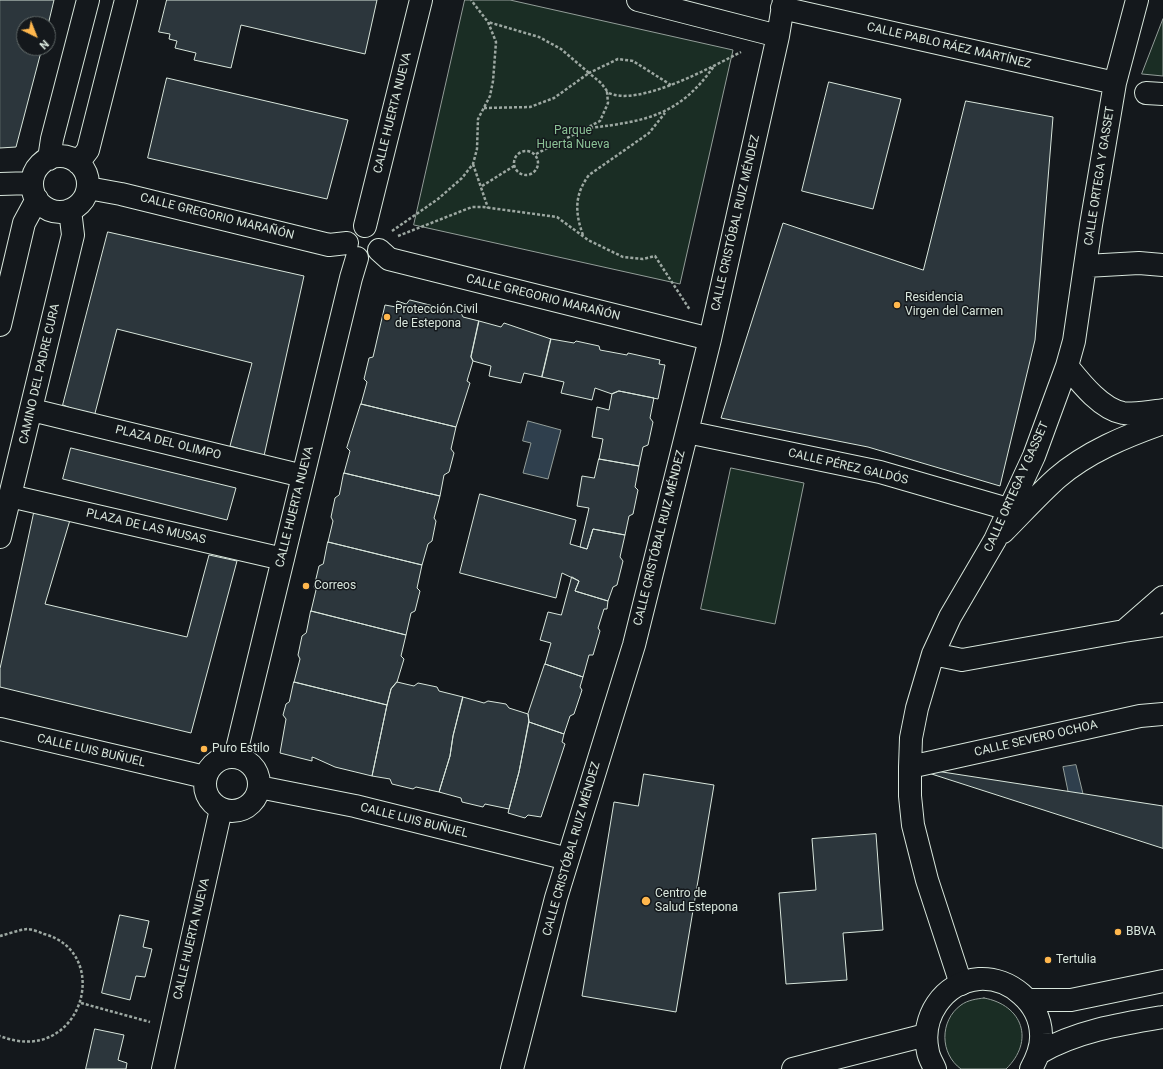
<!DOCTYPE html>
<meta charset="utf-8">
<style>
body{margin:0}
#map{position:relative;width:1163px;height:1069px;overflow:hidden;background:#14181c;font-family:Roboto,sans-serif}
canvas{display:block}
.north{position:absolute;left:16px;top:16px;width:40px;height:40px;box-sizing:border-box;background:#14181c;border:1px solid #626a69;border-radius:50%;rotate:137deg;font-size:11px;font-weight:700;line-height:16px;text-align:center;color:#d8e6dc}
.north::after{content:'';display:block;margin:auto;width:14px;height:18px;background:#ffb74d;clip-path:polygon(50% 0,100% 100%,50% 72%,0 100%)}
</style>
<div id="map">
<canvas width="1163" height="1069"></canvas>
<div class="north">N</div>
</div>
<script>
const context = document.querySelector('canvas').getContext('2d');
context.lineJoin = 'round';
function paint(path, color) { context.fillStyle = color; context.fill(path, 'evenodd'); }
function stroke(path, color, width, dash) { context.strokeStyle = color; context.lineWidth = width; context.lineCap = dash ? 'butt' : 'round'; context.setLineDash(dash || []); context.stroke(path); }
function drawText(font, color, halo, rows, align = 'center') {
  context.font = font + ' Roboto,sans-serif'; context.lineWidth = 3; context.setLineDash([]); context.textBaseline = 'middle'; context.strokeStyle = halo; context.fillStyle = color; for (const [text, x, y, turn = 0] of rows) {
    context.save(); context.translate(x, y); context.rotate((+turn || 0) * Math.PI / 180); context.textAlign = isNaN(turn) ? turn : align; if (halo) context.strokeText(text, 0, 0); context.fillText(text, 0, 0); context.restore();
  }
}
const green = new Path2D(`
 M465,0H510L733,50L680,284L414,225Z
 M1163,19V76L1142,74Z
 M731,468L804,483L775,624L701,609Z
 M984,998C1023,1005 1035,1041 1006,1069H961C940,1054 939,1021 961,1005C968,1000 976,999 984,998Z`);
const water = new Path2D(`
 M528,421L561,430L548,479L523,473L531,443L523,441Z
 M1076,765L1084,798L1070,801L1063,767Z`);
const building = new Path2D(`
 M0,0H54L48,25L24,24V48H42L16,147L0,148Z
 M167,0H377L365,54L241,25L231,68L194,60L196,53L175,48L177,41L169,39L170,34L159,32Z
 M167,78L348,120L327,199L148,158Z
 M829,82L901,99L873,209L802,191Z
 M966,101L1053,117L1035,340L1000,486L868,447L721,418L783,223L923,270Z
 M108,232L304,276L264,456L230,446L252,363L117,329L94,417L63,405Z
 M410,300L461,313L463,317L479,321L471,357L473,361L467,381L470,383L456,427L361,404L367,382L364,379L369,358L373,357L385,305L396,307L397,301L406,304Z
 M479,321L501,327L504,323L551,339L542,377L524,373L521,383L489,376L491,366L473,361L471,357Z
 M551,339L574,343L576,341L599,346L600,350L627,355L628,353L660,360L659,364L665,365L658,399L619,391L612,394L595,388L592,400L561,393L564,382L542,377Z
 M619,391L654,398L650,418L653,422L648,445L643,447L639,466L599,459L603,439L592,437L597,407L609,410L612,394Z
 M361,404L456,427L451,449L454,453L449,472L444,475L440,496L344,473L350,451L347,448Z
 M71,448L236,488L227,520L63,479Z
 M599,459L639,466L635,487L638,490L633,514L629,516L625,535L593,529L587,549L580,547L589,508L577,506L582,476L594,478Z
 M344,473L440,496L434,518L436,521L432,541L428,544L422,565L328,542L333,521L331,517L335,498L339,495Z
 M480,494L576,520L570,544L587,549L593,529L625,535L620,557L623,561L617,585L613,587L608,601L575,591L579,581L562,573L556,598L460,573Z
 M34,513L70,520L45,604L187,637L209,555L237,561L191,733L0,687V669Z
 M328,542L422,565L417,588L420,591L415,611L411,613L406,635L311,611L316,590L314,587L319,566L323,564Z
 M572,577L579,581L575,591L608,601L607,609H604L598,628L600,631L593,655H589L583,677L545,664L551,643L540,640L548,612L561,615Z
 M311,611L406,635L401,656L404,659L397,682L391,689L387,705L294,682L300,659L298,655L302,636L306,633Z
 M545,664L583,677L580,687L582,690L574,714L570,716L564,734L529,722L528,714Z
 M294,682L387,705L372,776L335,767L315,758L312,757V761L280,753L286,719L283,715L286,704L289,702Z
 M397,682L414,686L418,683L437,687L439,691L463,697L453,736L450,756L439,792L416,787L413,789L392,784L390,779L372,776L387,705L391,689Z
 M463,697L484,703L488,701L506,704L509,708L528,714L529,722L519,772L509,809L485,804L483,807L462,802L461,798L439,792L450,756L453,736Z
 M529,722L564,734L562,742L565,744L541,817L528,815L525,818L508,813L519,772Z
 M910,767L1163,806V848Z
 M644,774L714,785L676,1012L582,996L614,802L638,806Z
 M876,834L883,930L843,933L847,980L786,984L779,893L816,890L812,839Z
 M120,915L149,921L143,947L152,949L145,977L136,976L130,1000L102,993Z
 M95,1029L124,1035L118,1060L127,1063L126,1069H86Z`);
const path = new Path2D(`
 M607,91L601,83L589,73L618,59L633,61L671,85
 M484,108L530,107L554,98L589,73L561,49L539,37L488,22
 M590,128C646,121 679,116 714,66
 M514 163a12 12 0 1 1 24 0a12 12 0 1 1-24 0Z
 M536,154L600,121L608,103L607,92C636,109 713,66 741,52
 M473,164L488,208
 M482,186L514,166
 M392,231L438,199L462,178L473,164L477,149L478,119L490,96L493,81L496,42L488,22L471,0
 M583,235C575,213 574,195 589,175L649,133L665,113
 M398,236L472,207H483L557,217L588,240L623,257L643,259L655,256L690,310
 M0,936C8,934 18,930 27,929C32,929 39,932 44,934C115,953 81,1068 0,1036
 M81,1003L150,1022`);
const minor = new Path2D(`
 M638,0L778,36
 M782,8L1115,83
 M1146,93L1163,94
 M32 184a28 28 0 1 1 56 0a28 28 0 1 1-56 0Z
 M49,159L52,139L88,0
 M78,163L88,150L126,0
 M0,184L32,183
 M88,188L121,194L329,245L347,243
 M365,226L421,0
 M379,250L389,259L710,339
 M1086,266L1139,263L1163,265
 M0,325L24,223L37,199
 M1067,366C1080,382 1101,409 1123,413C1136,415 1150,412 1163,410
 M32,410L303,476
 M687,432L880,472L1008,509
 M10,496L283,559
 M1003,532C1021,514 1038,495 1057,478C1087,452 1126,436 1163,423
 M0,537L73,235L70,210
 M1163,597L1124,631L1163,625
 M933,654L962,660L1124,631
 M0,729L205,777
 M205 784a27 27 0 1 1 54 0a27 27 0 1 1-54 0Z
 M235,757L351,278L357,258
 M910,767L1140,716L1163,714
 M259,787L355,806L568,859
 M961,984L927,880L913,825L910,796V767L911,738L917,708L933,654L950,617L995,540L1034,456L1067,366L1074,341L1091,225L1115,83L1137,0
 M163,1069L221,809
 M512,1069L556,898L634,645L710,339L778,36L784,0`);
const major = new Path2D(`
 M1028,1000H1071L1163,981
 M1039,1053C1077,1031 1121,1024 1163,1017
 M793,1069L926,1035
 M935,1069C933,1064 929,1058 928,1052C920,1018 943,982 979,979C1010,977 1040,1003 1041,1034C1042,1047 1037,1058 1031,1069`);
const markers = [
 [897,305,4,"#ffb74d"],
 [387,317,4,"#ffb74d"],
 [306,586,4,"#ffb74d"],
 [204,749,4,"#ffb74d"],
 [646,901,5,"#ffb74d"],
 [1118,932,4,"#ffb74d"],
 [1048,960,4,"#ffb74d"]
];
const streetNames = [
 ["CALLE PABLO RÁEZ MARTÍNEZ",949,46,13],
 ["CALLE HUERTA NUEVA",393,113,-76],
 ["CALLE ORTEGA Y GASSET",1100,176,-81],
 ["CALLE GREGORIO MARAÑÓN",217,217,14],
 ["CALLE CRISTÓBAL RUIZ MÉNDEZ",736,223,-77],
 ["CALLE GREGORIO MARAÑÓN",543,298,14],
 ["CAMINO DEL PADRE CURA",40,374,-77],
 ["PLAZA DEL OLIMPO",168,443,14],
 ["CALLE PÉREZ GALDÓS",848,467,13],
 ["CALLE ORTEGA Y GASSET",1017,487,-66],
 ["CALLE HUERTA NUEVA",295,507,-76],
 ["PLAZA DE LAS MUSAS",146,527,13],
 ["CALLE CRISTÓBAL RUIZ MÉNDEZ",660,538,-76],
 ["CALLE SEVERO OCHOA",1036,739,-13],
 ["CALLE LUIS BUÑUEL",91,751,13],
 ["CALLE LUIS BUÑUEL",414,821,14],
 ["CALLE CRISTÓBAL RUIZ MÉNDEZ",572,849,-74],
 ["CALLE HUERTA NUEVA",192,939,-77]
];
const parkNames = [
 ["Parque",573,131],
 ["Huerta Nueva",573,145]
];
const poiNames = [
 ["Residencia",905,298],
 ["Virgen del Carmen",905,312],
 ["Protección Civil",395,310],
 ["de Estepona",395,324],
 ["Correos",314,586],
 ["Puro Estilo",212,749],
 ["Centro de",655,894],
 ["Salud Estepona",655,908],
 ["BBVA",1126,932],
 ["Tertulia",1056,960]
];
paint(green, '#1a2d24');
stroke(green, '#939e99', 1);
paint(water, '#2f3f4d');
stroke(water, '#939e99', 1);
paint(building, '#2c363c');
stroke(building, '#d8e6dc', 1);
stroke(minor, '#d8e6dc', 24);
stroke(major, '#d8e6dc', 24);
stroke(path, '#9da8a2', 2.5, [3, 2]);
stroke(minor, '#14181c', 22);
stroke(major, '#14181c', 22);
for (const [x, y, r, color] of markers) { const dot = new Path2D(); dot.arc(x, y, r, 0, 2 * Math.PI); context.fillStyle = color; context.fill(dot); stroke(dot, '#14181c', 1.5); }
drawText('12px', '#d8e6dc', '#14181c', streetNames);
drawText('12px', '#8ac095', '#14181c', parkNames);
drawText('12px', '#d8e6dc', '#14181c', poiNames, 'left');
</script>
